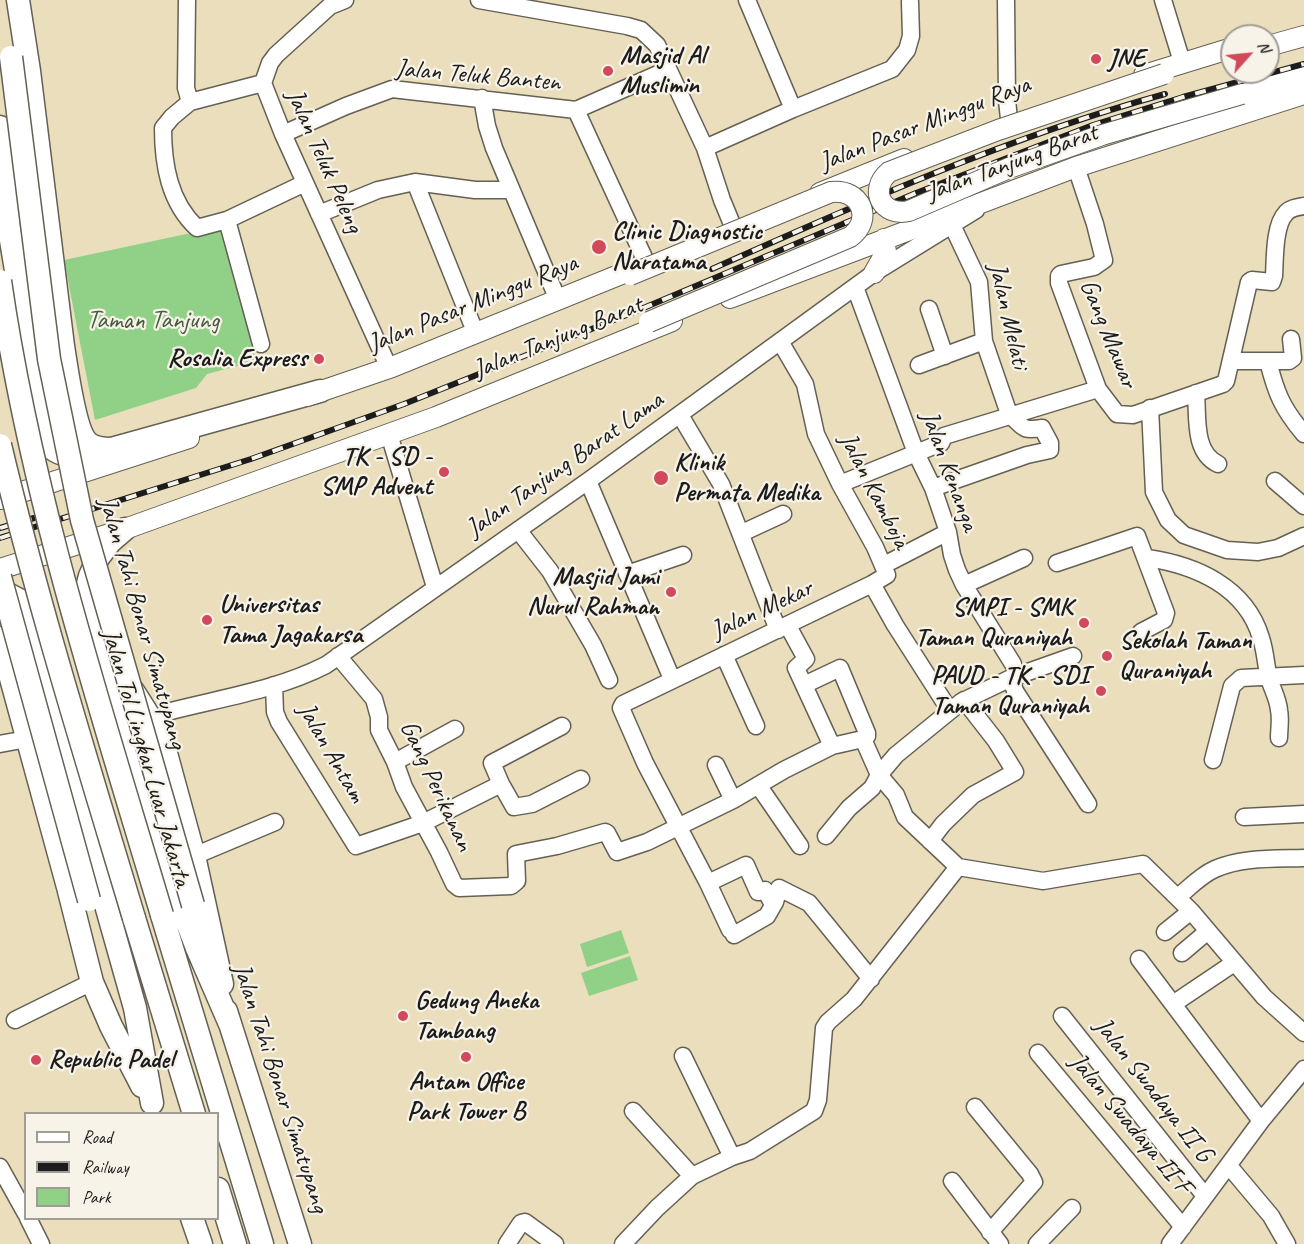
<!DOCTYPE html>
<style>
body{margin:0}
#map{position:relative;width:1304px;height:1244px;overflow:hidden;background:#ebdebc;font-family:Caveat,sans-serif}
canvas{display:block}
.legend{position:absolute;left:24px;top:1112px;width:195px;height:108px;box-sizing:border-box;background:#f7f3e8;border:2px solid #9f9d96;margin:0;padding:8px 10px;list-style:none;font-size:18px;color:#1c1c1c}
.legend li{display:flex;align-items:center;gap:12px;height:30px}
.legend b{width:30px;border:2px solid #9f9d96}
.north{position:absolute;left:1220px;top:24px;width:60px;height:60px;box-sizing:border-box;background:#f7f3e8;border:2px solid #9f9d96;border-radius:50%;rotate:63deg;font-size:16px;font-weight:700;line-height:24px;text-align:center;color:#1c1c1c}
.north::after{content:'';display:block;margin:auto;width:21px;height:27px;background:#d1495b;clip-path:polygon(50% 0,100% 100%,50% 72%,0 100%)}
</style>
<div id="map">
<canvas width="1304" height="1244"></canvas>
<ul class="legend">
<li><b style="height:8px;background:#fff"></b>Road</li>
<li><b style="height:8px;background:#1c1c1c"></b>Railway</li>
<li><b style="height:16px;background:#91d187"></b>Park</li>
</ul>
<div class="north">N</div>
</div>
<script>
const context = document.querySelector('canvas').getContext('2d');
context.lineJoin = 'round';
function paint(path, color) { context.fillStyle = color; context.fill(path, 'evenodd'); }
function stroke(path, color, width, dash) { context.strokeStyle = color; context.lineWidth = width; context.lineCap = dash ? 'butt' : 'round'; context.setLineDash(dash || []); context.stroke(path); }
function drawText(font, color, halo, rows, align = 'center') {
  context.font = font + ' Caveat,sans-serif'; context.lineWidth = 4.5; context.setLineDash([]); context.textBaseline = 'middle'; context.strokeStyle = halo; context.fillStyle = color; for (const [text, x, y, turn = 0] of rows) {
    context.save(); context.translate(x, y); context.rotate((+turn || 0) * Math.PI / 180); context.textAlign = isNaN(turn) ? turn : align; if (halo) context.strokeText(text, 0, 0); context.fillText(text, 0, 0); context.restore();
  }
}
const green = new Path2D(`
 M224,226L256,361L207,374L196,388L95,420L64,260Z
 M621,930L629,953L587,967L580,944Z
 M630,956L638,980L589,996L581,973Z`);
const minor = new Path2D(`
 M187,0L186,88L190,102
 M345,0L330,6L276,55L270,63L263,83L283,134L389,368
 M479,0L627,26L641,30L657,45L705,148L722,200L734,229
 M747,0L793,109
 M1006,0L1007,100L1009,119
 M1163,0L1182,62
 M263,83L190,102L172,117L163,128C163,164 169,202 197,228L227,220L305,183
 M482,98L487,126L494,148L558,300
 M576,110L647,264
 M283,134L346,106L392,89L576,110L667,70
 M705,148L793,109L892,69L907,50L911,36L910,2
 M1076,167L1095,224L1104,260L1094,267L1061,274L1059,276V283L1098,389L1117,414L1133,415L1223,384L1226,381L1249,282L1252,280L1272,282L1274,276C1275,259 1274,225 1286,213C1290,208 1298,207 1304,206
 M415,182L476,334
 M319,214L378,190L415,182L475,190H510
 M227,220L261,344
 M952,225L979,282L984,341L1009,414
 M855,287L916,453L933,488L948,532L952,555L957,570L964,585L1013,664
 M929,309L945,356
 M781,343L805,384L816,434L840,484L875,547L887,575L872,584L895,625L950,711
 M1232,361H1289L1293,358L1291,339
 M1268,361C1276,393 1282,408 1304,434
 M919,365L984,341
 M1196,393C1198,417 1193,452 1218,464
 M1150,408L1154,492L1168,520L1184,535L1227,550L1258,552L1278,548L1304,536
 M680,415L721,484L778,630
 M389,434L435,587
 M588,481L672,679
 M1275,481L1304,506
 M840,484L941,443L944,436L1098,389
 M933,488L1027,455L1050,450V443L1042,428C1021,431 1025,428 1009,414
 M518,530L550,571L593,645L609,680
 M742,533L783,514
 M1147,558C1196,565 1246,587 1261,638C1265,650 1266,663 1268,675C1271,687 1278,698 1279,710C1281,719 1279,729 1279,738
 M1057,563L1137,536L1166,613L1164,620L1141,632
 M884,565L948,532
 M627,574L683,555
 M964,585L1024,558
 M788,626L806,659L796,668L832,746
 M724,655L756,726
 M338,656L374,699L379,717V730L395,762L404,787L439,852L454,884L459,888L511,886L517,881L516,854L557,846L605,832L607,833L617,852L647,842L733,800L784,770L832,746L863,739
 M1011,678L1015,691L1088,804
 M274,685L275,712L279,722L356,846L423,823L501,784
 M804,685L840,668L867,733V736L863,739L879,775L896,795L905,817L958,867
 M562,726L492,763L501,784L514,807L532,804L581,779
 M161,735L163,715L167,712C221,698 277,690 326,665L588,481L874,273L976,210
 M0,744L27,739
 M1213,760L1232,686L1241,678L1304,675
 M395,762L455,729
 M716,765L733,800
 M758,785L800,846
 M1244,817L1304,814
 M826,836L849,808L872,788L879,775L896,755L961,702L1011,678L1073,656
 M930,841L943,824L973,795L1015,772L996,741L964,700
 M194,856L275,822
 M708,883L746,865L758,892L765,890L771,901L775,902L767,916L734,935
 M1178,897C1190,887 1201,875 1215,869C1242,857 1275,859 1304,858
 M775,902L779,888L809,903L871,979
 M730,930L708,883L645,763L621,708L623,704L872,584
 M1165,932L1191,911
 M1182,953L1208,931
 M1139,959L1261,1121
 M1173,1004L1234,963
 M1062,1016L1205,1196
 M15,1020L92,982
 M1038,1053L1183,1227
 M683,1056L732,1157
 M975,1107L1030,1174L1034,1182L990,1232
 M633,1111L692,1176
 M1229,1166L1271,1216L1287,1244
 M0,1167L26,1214
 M952,1181L1000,1244
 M28,1218L41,1244
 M507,1244L521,1223L525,1222L555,1244
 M623,1244L657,1208L692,1176L732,1157L750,1151L814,1111L818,1100L824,1028L828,1022L854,999L958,867L1043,881L1143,864L1191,911L1264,997L1304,1033
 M1037,1244L1072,1208
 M1170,1244L1261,1121L1304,1069`);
const major = new Path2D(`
 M1268,46L1304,36
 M1144,75L1232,48
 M1242,94L1304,76
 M820,193L904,159
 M874,273L886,252L884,239
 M730,298L1076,167L1304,94
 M307,396L392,367L646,264
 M0,499L189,438
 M0,569L125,529L436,417L672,321`);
const highway = new Path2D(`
 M18,0L29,71L63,346C66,365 75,432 88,443C94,448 103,449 111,449
 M0,127L9,228L33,373L50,447C64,458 76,457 93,454L320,391
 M125,529L110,542L98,558L90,576L85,595L111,692L179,901L197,948L230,1024
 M0,590L25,603L48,699L135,1008L152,1103
 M0,638L68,887L92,982L111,1026L142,1086
 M133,691L161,735L194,856L222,984
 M162,915L262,1244
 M134,918L194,1114
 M226,1011L300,1244
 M218,1189L235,1244
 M192,1218L201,1244`);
const rail = new Path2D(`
 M712,269C860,203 1008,137 1165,94
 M0,528L34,518
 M0,538L251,459L404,404L634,312L916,193L1093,125L1183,97L1304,64`);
const majorBridge = new Path2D(`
 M1164,74L998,130L889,172C868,190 882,217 909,211L1009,168L1102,135L1242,94
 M630,275L831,192C861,188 874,220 850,237L649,322`);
const highwayBridge = new Path2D(`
 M11,57L49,359L82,520L193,905
 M0,281C31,497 100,706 162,915
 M0,445C38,605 87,761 134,918
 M0,577L89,900`);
const markers = [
 [1096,59,6,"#d1495b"],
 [608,71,6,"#d1495b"],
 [599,247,8,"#d1495b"],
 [319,359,6,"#d1495b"],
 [444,472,6,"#d1495b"],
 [661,478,8,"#d1495b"],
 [671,592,6,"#d1495b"],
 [207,620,6,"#d1495b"],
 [1084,623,6,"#d1495b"],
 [1107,656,6,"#d1495b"],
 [1101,691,6,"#d1495b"],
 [403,1016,6,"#d1495b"],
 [466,1057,6,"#d1495b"],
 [36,1060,6,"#d1495b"]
];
const poiNames = [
 ["Masjid Al",620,56],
 ["Muslimin",620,86],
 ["JNE",1108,59],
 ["Clinic Diagnostic",612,232],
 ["Naratama",612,262],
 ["Rosalia Express",307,359,"right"],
 ["TK - SD -",432,457,"right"],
 ["SMP Advent",432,487,"right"],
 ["Klinik",674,463],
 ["Permata Medika",674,493],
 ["Masjid Jami",659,577,"right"],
 ["Nurul Rahman",659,607,"right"],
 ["Universitas",219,605],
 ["Tama Jagakarsa",219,635],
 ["SMPI - SMK",1072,608,"right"],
 ["Taman Quraniyah",1072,638,"right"],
 ["Sekolah Taman",1119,641],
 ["Quraniyah",1119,671],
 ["PAUD - TK - SDI",1089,676,"right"],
 ["Taman Quraniyah",1089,706,"right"],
 ["Gedung Aneka",415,1001],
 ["Tambang",415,1031],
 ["Republic Padel",48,1060],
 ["Antam Office",466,1082,"center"],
 ["Park Tower B",466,1112,"center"]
];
const streetNames = [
 ["Jalan Teluk Banten",478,76,5],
 ["Jalan Pasar Minggu Raya",925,124,-21],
 ["Jalan Teluk Peleng",324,161,66],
 ["Jalan Tanjung Barat",1012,163,-20],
 ["Jalan Pasar Minggu Raya",473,304,-22],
 ["Jalan Melati",1008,316,77],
 ["Gang Mawar",1108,334,68],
 ["Jalan Tanjung Barat",558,338,-22],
 ["Jalan Tanjung Barat Lama",565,465,-35],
 ["Jalan Kenanga",949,471,70],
 ["Jalan Kamboja",874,491,63],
 ["Jalan Mekar",762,610,-25],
 ["Jalan Tahi Bonar Simatupang",142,623,74],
 ["Jalan Antam",331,753,60],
 ["Jalan Tol Lingkar Luar Jakarta",146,758,74],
 ["Gang Perikanan",436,786,65],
 ["Jalan Tahi Bonar Simatupang",280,1088,72],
 ["Jalan Swadaya II G",1153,1090,52],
 ["Jalan Swadaya II F",1130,1124,50]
];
const parkNames = [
 ["Taman Tanjung",153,321]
];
paint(green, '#91d187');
stroke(minor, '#646054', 19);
stroke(major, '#646054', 22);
stroke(highway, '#646054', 25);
stroke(minor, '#fff', 16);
stroke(major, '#fff', 20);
stroke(highway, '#fff', 22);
stroke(rail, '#1c1c1c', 6);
stroke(rail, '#f7f3e8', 4, [11]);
stroke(majorBridge, '#646054', 22, []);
stroke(highwayBridge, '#646054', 25, []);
stroke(majorBridge, '#fff', 20);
stroke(highwayBridge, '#fff', 22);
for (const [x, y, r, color] of markers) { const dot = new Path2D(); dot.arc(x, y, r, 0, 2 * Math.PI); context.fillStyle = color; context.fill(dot); stroke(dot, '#f7f3e8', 2); }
drawText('bold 26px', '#1c1c1c', '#f7f3e8', poiNames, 'left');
drawText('26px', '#1c1c1c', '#f7f3e8', streetNames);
drawText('26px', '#455b41', '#f7f3e8', parkNames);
</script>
